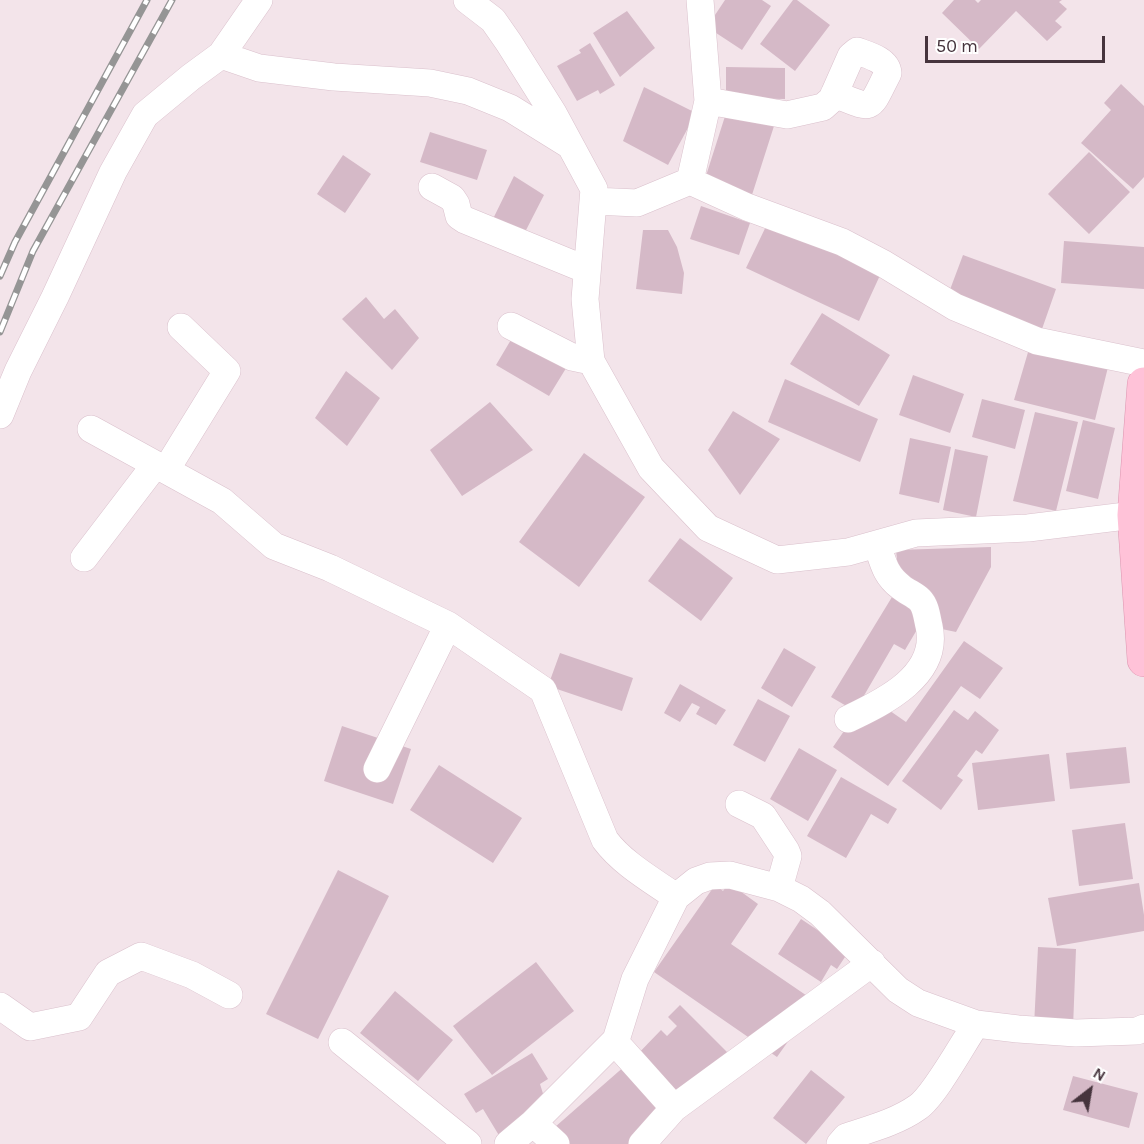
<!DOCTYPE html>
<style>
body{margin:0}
#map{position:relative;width:1144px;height:1144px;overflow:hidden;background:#f3e4ea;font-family:Karla,sans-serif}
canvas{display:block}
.north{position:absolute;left:1060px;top:1060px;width:60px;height:60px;-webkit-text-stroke:4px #fff;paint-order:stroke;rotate:31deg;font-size:16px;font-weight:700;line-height:24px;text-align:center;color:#46343d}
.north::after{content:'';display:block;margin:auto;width:21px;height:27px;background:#46343d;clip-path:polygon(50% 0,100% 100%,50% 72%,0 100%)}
.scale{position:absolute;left:925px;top:36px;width:180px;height:27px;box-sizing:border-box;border:3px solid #46343d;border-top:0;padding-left:8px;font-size:18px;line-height:21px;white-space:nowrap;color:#46343d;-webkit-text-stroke:4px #fff;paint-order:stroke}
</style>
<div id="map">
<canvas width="1144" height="1144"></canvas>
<div class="north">N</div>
<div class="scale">50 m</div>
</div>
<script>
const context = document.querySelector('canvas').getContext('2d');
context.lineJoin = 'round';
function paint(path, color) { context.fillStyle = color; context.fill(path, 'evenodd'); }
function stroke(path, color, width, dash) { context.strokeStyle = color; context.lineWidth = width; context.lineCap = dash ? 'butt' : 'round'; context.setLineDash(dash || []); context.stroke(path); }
const building = new Path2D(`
 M725,0H762L771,6L742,50L707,27Z
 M793,0H797L830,25L795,71L760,44Z
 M954,0H975L978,3L981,0H1062L1059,2L1067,9L1055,21L1062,27L1047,41L1016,11L979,49L942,13Z
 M627,11L655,48L620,77L593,33Z
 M590,43L615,85L600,94L598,90L577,101L557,66L581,53L579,50Z
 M726,67L785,68V99L726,98Z
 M1121,84L1144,106V177L1133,189L1081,143L1111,110L1104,103Z
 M644,87L696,113L668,165L623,141Z
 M727,110L774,126L751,198L704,182Z
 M430,132L487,150L477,180L420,162Z
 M1089,152L1130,192L1089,234L1048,194Z
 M343,155L371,174L345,213L317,194Z
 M514,176L544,195L523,236L491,223Z
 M701,206L750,223L739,255L690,239Z
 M770,218L882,271L859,321L746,268Z
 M643,230H668L677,247L684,273L682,294L636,289Z
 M1064,241L1144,247V289L1061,283Z
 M963,255L1056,289L1042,329L948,295Z
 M366,297L384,319L395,309L419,338L392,370L342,319Z
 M822,313L890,355L859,406L790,364Z
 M515,333L568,365L549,396L496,365Z
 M1031,342L1109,363L1095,420L1014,400Z
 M346,371L380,398L347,446L315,418Z
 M913,375L964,394L950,433L899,415Z
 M785,379L878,419L860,462L768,422Z
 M982,399L1025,410L1015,449L972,437Z
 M490,402L533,450L462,496L430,450Z
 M733,411L780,439L740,495L708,450Z
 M1035,412L1078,422L1056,511L1013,501Z
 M1083,420L1115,428L1098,499L1066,491Z
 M910,438L951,447L939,503L899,494Z
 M955,449L988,456L976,517L943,510Z
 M584,453L645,497L579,587L519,542Z
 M680,538L733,578L701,621L648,581Z
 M991,547V567L956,632L937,628L899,579L896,550Z
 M892,597L925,616L905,650L894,644L855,711L831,697Z
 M964,641L1003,668L980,699L961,686L888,786L833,747L853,718L883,706L906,722Z
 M784,648L816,667L792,707L761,688Z
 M560,653L633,678L622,711L548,686Z
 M680,684L726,710L716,725L696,714L700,707L692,703L680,722L664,713Z
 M758,699L790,716L765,762L733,745Z
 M954,710L968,720L975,711L999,730L982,754L976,750L957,776L963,780L941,810L902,781Z
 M342,726L411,749L393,804L324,781Z
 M1126,747L1130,783L1070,789L1066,753Z
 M799,748L837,770L808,821L770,799Z
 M1049,754L1055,801L978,810L972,763Z
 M439,765L522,818L493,863L410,810Z
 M841,777L897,809L888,824L871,814L846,858L807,836Z
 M1125,823L1133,879L1079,886L1072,830Z
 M338,870L389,896L318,1039L266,1014Z
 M729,883L758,904L731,944L816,1002L777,1057L654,972L715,885L723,891Z
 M1139,883L1144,915V931L1057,946L1048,898Z
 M801,919L849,951L837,969L831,965L821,982L778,954Z
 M1038,947L1076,949L1073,1028L1034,1026Z
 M536,962L574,1011L492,1075L453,1026Z
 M395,991L453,1040L418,1081L360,1033Z
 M680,1005L729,1054L718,1066L714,1062L674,1101L632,1060L661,1030L667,1036L677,1026L668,1017Z
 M532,1053L548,1079L540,1084L545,1100L503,1142L483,1109L476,1113L464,1094Z
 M626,1065L675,1120L648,1144H570L555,1127Z
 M811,1070L845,1097L806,1144L773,1118Z
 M1073,1076L1138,1093L1129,1128L1063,1110Z`);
const street = new Path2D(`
 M467,0L493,20L509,43L553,113L594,189L585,299L591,361L651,468L708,528L777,560L848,552L916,533L1028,528L1134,515
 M221,55L259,68L334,77L430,83L468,91L510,108L568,144
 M708,101L787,115L823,107L832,99L851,56L857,51C868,55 887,60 888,73C868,112 875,110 834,94
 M690,181L747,207L842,242L884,264L955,307L1037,341L1144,363
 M432,187L452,198L456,204L459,216L465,220L587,270
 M593,201L637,203L690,181L708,101L700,0
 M511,326L572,357L591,361
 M0,415L18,371L55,297L113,172L145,115L191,77L221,55L259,0
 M91,429L222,501L274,546L330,568L448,625L543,690L605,840C623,864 652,880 676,897
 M166,470L227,371L181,327
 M84,558L155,465
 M848,719C884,702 940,675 929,626C927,618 926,606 920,600C915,595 907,592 901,587C885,575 883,562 877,544
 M377,769L448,625
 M739,804L763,816L786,851L788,856L779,888
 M0,1006L30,1027L79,1017L108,973L141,956L192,975L229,995
 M342,1042L468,1144
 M615,1042L674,1108
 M533,1123L556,1144
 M508,1144L533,1123L616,1040L635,979L676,897L696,881L710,876L730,875L779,888L801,899L820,913L898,990L918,1003L976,1024L1018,1029L1076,1033L1137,1031L1144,1028
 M642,1144L674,1108L872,963
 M840,1144L846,1137C870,1129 897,1122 918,1107C935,1095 963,1043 976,1024`);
const secondary = new Path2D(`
 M1144,384L1134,515L1144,660`);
const rail = new Path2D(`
 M0,276L15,242L147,0
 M0,332L33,251L172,0`);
paint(building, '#d5b9c7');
stroke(street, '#dac0cc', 28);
stroke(secondary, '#dc95b0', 34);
stroke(street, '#fff', 27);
stroke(secondary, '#ffc2d8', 33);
stroke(rail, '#959595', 7);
stroke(rail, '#fff', 4.5, [14]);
</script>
